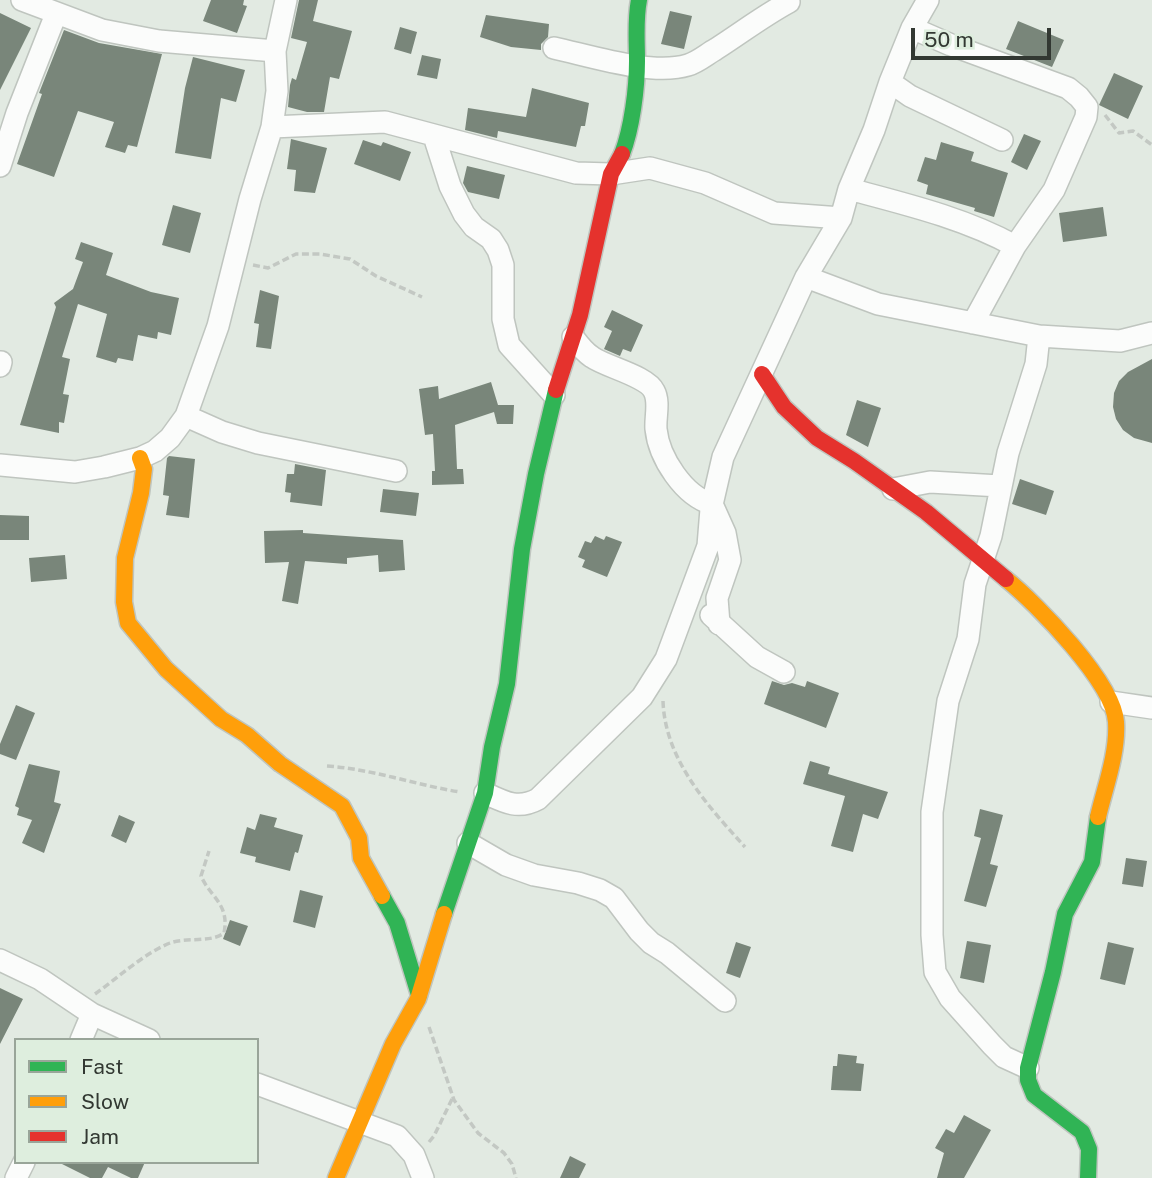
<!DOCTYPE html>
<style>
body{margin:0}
#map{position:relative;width:1152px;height:1178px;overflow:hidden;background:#e2eae2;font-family:"Public Sans",sans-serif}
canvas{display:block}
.legend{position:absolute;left:14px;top:1038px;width:245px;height:126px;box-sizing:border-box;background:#deeede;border:2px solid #99a599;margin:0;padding:9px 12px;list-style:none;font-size:21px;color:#323832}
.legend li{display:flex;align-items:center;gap:14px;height:35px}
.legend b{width:35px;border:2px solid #99a599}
.scale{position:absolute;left:911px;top:28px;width:140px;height:32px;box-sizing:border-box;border:4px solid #323832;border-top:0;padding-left:9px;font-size:21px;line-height:24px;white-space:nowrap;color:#323832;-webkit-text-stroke:5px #deeede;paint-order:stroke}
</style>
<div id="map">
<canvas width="1152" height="1178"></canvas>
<ul class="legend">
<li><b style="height:9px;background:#30b455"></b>Fast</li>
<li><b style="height:9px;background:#ff9f0a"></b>Slow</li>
<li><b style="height:9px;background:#e5322d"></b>Jam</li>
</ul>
<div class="scale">50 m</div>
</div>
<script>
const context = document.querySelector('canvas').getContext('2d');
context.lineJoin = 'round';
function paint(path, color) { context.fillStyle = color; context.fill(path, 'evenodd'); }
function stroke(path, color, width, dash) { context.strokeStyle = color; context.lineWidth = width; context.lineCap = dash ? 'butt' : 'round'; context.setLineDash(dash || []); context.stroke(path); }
const building = new Path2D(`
 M211,0H244L243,5L247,6L237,33L203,21Z
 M299,0H318L313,21L352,31L339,79L330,77L324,112H307L288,107L290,85L292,78L296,80L307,42L291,38Z
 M670,11L692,16L684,49L661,44Z
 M0,13L31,28L0,90Z
 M486,15L549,24L548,37L541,44V50L511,47L480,37Z
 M1018,21L1064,40L1052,67L1006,49Z
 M400,27L417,32L411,54L394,49Z
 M64,30L99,43L162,54L137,147L128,145L125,153L105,147L114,122L78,111L54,177L17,164L42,94L39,93Z
 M422,55L441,59L437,79L417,75Z
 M193,57L245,70L236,102L221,98L211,159L175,153L185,88Z
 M1114,73L1143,86L1128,119L1099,105Z
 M532,88L589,103L585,126H581L576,147L498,131L497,138L465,130L468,108L526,117Z
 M1024,134L1041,141L1027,170L1011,162Z
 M291,139L327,148L315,193L294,191L296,170L287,169Z
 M363,140L381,146L383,142L411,152L400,181L354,164Z
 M941,142L974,152L971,161L1008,173L994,217L974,211L975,208L926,194L928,185L917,181L925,157L936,160Z
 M467,166L505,175L499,199L468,192L463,183Z
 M173,205L201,213L190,253L162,245Z
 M1103,207L1107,236L1063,242L1059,213Z
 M81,242L113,253L106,275L151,292L179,298L171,335L158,332L157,339L138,335L133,361L118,358L116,363L96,357L107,314L78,304L62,357L70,359L63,394L69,395L64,423L59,422V433L20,425L56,307L54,303L73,289L83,262L75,259Z
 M260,290L279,296L271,349L256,347L259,324L254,323Z
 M612,310L643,325L631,352L623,349L620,356L604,349L612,331L604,327Z
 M1152,359V443L1134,438L1123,430L1116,419L1113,407L1114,393L1119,381L1128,372Z
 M491,382L498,405H514L513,424H497L494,412L455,425L457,469H463L464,484L432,485V471H435L433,434L425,435L419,389L438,386L439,399Z
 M857,400L881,408L868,447L846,435Z
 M169,456L195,459L189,518L166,515L169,496L163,495L167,458Z
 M295,464L326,470L322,506L290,502L291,493L285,492L287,474H294Z
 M1020,479L1054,491L1046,515L1012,504Z
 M383,489L419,493L416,516L380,512Z
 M0,515L29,516V540H0Z
 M303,530V533L403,540L405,570L379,572L378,555L347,558V564L305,561L298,604L282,601L289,562L265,563L264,531Z
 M595,536L604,540L606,536L622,542L607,577L582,567L585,560L578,557L585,541L591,543Z
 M65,555L67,579L31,582L29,558Z
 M772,681L784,685L792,683L805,687L807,681L839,693L826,728L764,704Z
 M16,705L35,713L16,760L0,754V744Z
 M810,761L830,767L828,774L888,792L878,819L863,814L853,852L831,846L845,796L803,784Z
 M29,764L60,771L54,802L61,804L44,853L22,843L32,820L17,815L19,808L15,806Z
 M980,809L1003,815L990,864L998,866L986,907L964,901L981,838L974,836Z
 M260,814L277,818L274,827L303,835L298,853L295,852L290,871L255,862L256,857L240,853L247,827L255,830Z
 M119,815L135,822L126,843L111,836Z
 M1126,858L1147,861L1143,887L1122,884Z
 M300,890L323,896L315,928L293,922Z
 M230,920L248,926L240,946L223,939Z
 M967,941L991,945L984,983L960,978Z
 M736,942L751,947L740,978L726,973Z
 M1108,942L1134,948L1125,985L1100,979Z
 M0,988L23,999L0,1044Z
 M838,1054L857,1056L856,1063L864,1064L861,1091L831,1090L833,1066H837Z
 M964,1115L991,1130L964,1178H937L944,1153L935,1148L946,1129L954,1133Z
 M570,1156L586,1164L579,1178H560Z
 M58,1162H145L138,1178H131L108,1167L102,1178H90Z`);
const path = new Path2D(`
 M1105,115L1119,133L1133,131L1152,145
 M253,265L268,268L296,254H320L350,259L376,276L422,297
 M663,701C665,760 708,806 745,847
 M327,766C372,769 416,785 460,792
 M95,994C119,977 143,954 170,943C187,937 211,943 224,933C230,904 210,897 201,876L209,851
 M429,1027L454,1100L478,1133L504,1153L512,1164L516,1178
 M429,1142L434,1136L453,1097`);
const street = new Path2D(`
 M22,0L102,30L159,41L275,51
 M912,28L951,45L1068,88L1079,97L1087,107L1086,117L1054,190L1015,246L973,323
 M554,48C591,56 652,76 688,65C698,62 707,54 716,49C741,33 763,16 789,2
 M890,82L910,96L1002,140
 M272,127L385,122L576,173L611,174L650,168L705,183L774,213L841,218
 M434,136L450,186L464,214L474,227L491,239L498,250L503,265V319L509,345L554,395
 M0,166L17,113L56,14
 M849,189C905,204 964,218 1015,246
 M806,277L878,304L1039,336L1120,341L1152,333
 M573,337C579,345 584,352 592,357C606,367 647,376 654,391C660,402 655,417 656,429C659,458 684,496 712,504L725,533L730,560L717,598L719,624
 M0,366L1,362
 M186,416L222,432L258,443L396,471
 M0,465L75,472L104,467L140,458L155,451L170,438L186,416L218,326L250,199L272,127L277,91L275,51L286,0
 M893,489L930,482L1000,486
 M711,615L757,657L784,672
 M1111,702L1152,708
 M485,793C504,802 518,810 538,799L642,697L666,659L708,546L711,509L723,457L806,277L841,218L849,189L874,130L890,82L912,28L928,0
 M468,843L506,865L534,875L578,883L600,890L614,898L639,931L651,943L667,953L725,1001
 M0,960L40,979L92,1014L149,1040
 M81,1040L92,1014
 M1028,1068L1004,1057L992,1045L950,998L935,972L932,935V812L948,701L968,639L975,584L991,536L1008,453L1036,364L1039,336
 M257,1084L397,1136L414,1155L423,1178
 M16,1178L24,1162`);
const fast = new Path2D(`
 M622,154C632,128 637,88 637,61C637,40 635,20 639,0
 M382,896L397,923L419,995
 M444,914L485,793L492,747L507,684L522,549L536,474L556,390
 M1088,1178L1089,1149L1082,1132L1034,1095L1028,1080V1068L1053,972L1065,914L1092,862L1098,817`);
const slow = new Path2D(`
 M140,458L144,469L141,493L125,558L124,602L128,623L166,669L221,719L247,735L280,764L342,806L359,838L361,858L382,896
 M1006,579C1037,604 1114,683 1116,722C1118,753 1105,787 1098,817
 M336,1178L393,1044L418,999L444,914`);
const jam = new Path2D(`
 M762,374L784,407L817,438L854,461L926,512L1006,579
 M556,390L580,315L611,174L622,154`);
paint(building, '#79867a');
stroke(street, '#bfc5bf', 24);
stroke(fast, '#bfc5bf', 19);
stroke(slow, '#bfc5bf', 19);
stroke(jam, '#bfc5bf', 19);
stroke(path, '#c3c8c3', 3.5, [7, 3.5]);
stroke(street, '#fbfcfb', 21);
stroke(fast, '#30b455', 16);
stroke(slow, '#ff9f0a', 16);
stroke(jam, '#e5322d', 16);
</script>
